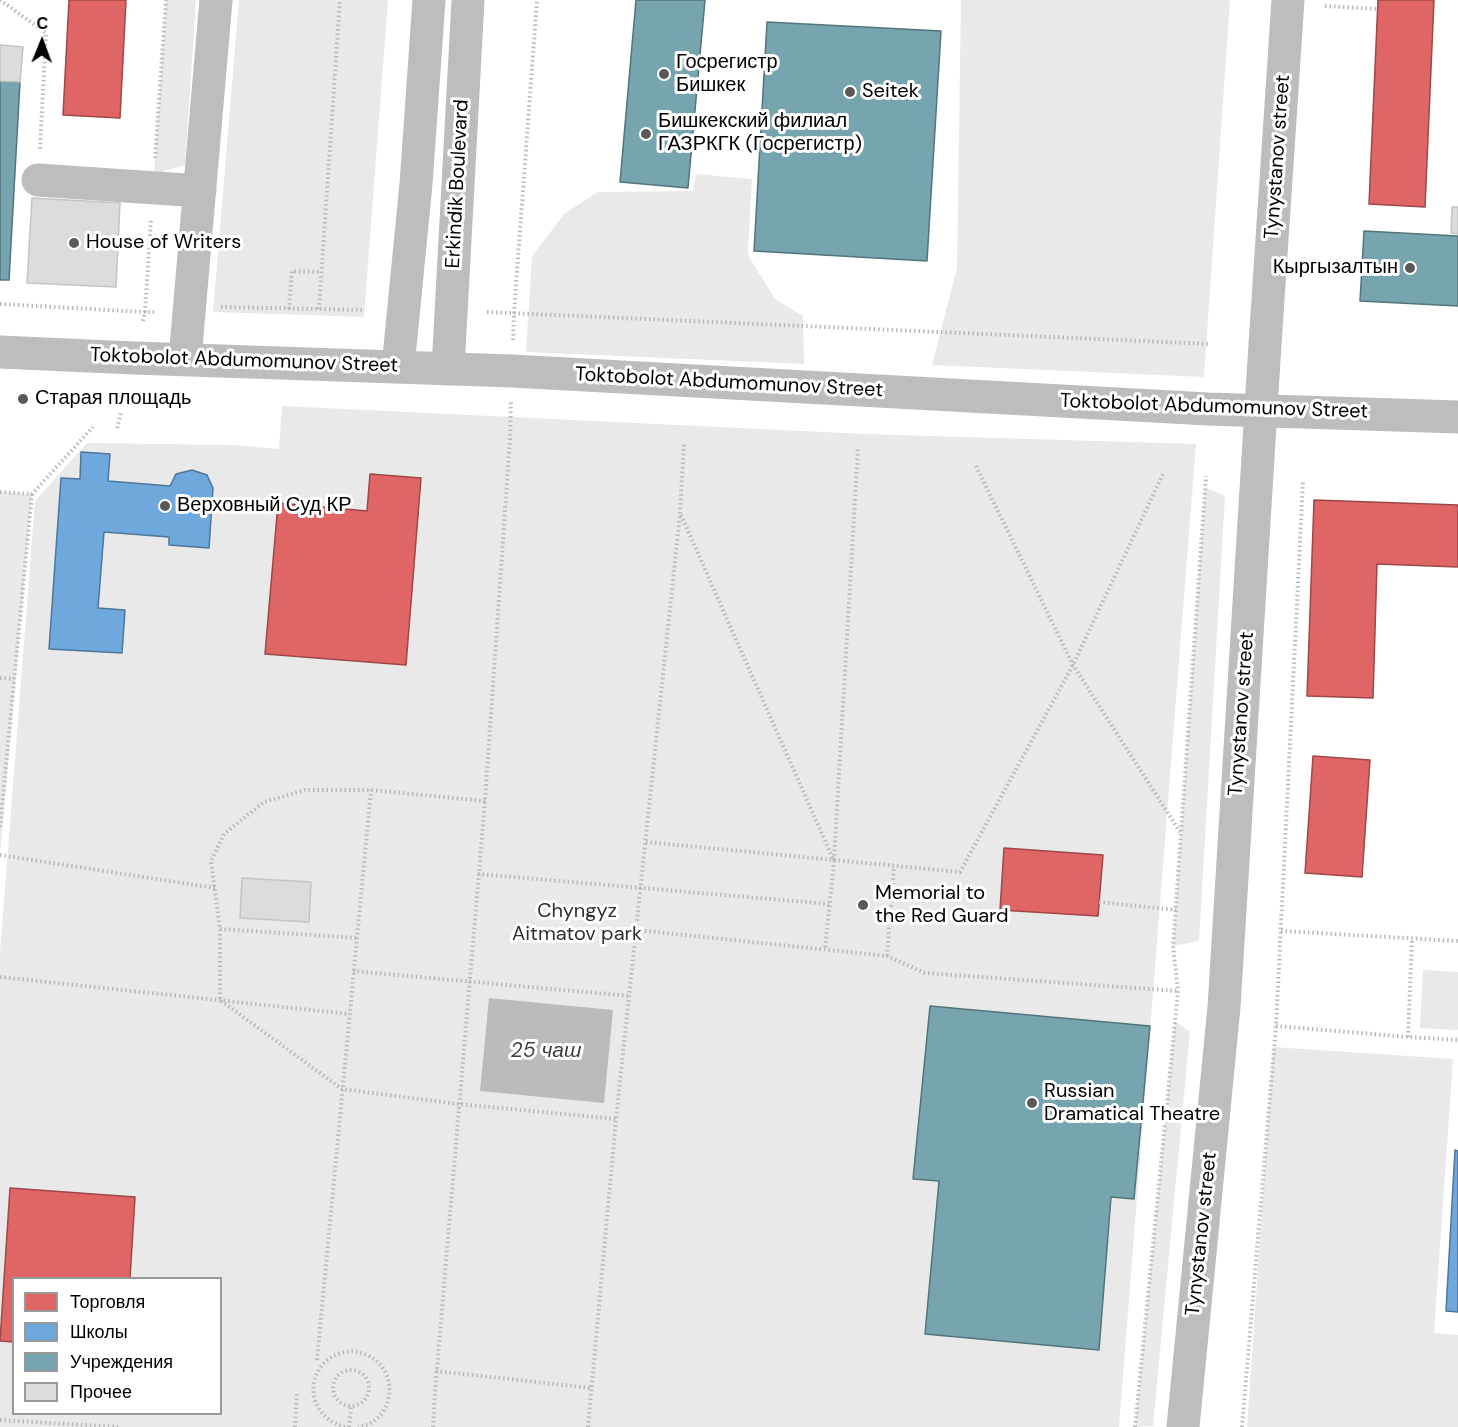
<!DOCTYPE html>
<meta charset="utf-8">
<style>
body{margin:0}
#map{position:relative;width:1458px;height:1427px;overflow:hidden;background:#fff;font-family:"DM Sans",sans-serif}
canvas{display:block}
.legend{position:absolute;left:12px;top:1277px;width:210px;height:138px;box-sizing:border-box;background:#fff;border:2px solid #999;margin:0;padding:8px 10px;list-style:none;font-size:18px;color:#000}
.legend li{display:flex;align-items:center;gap:12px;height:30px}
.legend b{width:30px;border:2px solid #999}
.north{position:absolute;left:12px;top:12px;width:60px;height:60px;-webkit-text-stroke:4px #fff;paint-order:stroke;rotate:1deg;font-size:16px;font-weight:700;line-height:24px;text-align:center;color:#000}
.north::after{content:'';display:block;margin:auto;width:21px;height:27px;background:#000;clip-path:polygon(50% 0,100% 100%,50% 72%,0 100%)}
</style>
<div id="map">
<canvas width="1458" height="1427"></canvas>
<ul class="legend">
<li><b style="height:16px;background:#e06666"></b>Торговля</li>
<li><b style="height:16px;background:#6fa8dc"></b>Школы</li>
<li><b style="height:16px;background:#76a5af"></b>Учреждения</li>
<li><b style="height:16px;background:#dcdcdc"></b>Прочее</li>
</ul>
<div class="north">С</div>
</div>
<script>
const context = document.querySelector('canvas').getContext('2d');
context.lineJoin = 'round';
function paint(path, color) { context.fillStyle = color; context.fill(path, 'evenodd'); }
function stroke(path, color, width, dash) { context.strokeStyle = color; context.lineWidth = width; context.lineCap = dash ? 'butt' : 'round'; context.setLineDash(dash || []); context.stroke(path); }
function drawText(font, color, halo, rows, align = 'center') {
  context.font = font + ' "DM Sans",sans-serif'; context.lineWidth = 6; context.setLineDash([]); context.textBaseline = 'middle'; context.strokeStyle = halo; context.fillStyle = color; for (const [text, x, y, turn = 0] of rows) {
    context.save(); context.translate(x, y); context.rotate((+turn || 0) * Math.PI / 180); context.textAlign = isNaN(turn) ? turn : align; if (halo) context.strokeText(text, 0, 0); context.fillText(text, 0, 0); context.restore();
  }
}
const green = new Path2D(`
 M166,0H196L185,165L154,174Z
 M239,0H388L364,317L213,312Z
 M961,0H1230L1204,377L932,365L957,268Z
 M696,174L752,179L748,250L749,257L775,299L803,316L804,364L526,352L532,256L565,213L598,192L693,191Z
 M282,406L865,434L1196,444L1119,1427H0V952L35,501L87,443L233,445L279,449ZM14,1278H220V1414H14Z
 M1205,487L1225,496L1199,941L1173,946Z
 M0,492L32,494L0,855Z
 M1423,970L1458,972V1030L1420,1028Z
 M1175,1021L1190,1032L1153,1426L1135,1427Z
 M1273,1047L1453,1059L1434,1333L1458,1335V1427H1247Z`);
const water = new Path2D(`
 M489,998L613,1010L604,1103L480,1091Z`);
const shops = new Path2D(`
 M69,0H126L120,118L63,115Z
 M1378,0H1434L1425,207L1369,204Z
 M370,474L421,478L406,665L265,654L278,503L367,511Z
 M1314,500L1458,505V567L1377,564L1373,698L1307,696Z
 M1313,756L1370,760L1362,877L1305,873Z
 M1004,848L1103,855L1098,916L1000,910Z
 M10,1188L135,1197L130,1278H14V1342L0,1341Z`);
const schools = new Path2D(`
 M81,452L110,454L108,481L170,486L176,474L192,470L207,475L213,488L209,548L169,545V537L104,532L98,608L125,610L122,653L49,649L61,478L80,479Z
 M1455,1150L1458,1151V1312L1446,1311Z`);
const public = new Path2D(`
 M636,0H705L688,188L620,182Z
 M767,22L941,31L927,261L754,251Z
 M0,81L20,82L9,280H0Z
 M1364,231L1458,236V306L1360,301Z
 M930,1006L1150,1026L1134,1199L1111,1197L1099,1350L925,1334L939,1181L913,1179Z`);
const building = new Path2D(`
 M0,45L23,47L20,82L0,81Z
 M32,198L120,203L116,287L27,283Z
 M1452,207H1458V234L1451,233Z
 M242,878L311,882L309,922L240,918Z`);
const path = new Path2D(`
 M0,0L46,33L40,149
 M1325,6L1378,9
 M155,158L166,0
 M0,304L145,312H156
 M221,307L364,310
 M289,309L292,271L321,272
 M319,309L340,0
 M487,312L1210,344
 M143,321L145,312L151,219
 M513,340L514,313L537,0
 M117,428L121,413
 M976,466L1073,665L1180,832
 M0,492L32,494L93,427
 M681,515L834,861L825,950
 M0,678L14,679
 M485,801L371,790H305L264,802L224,834L211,861L220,929V1000L342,1089L458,1104L616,1119
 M0,827L32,494
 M646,842L960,872L1073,665L1163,474
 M0,855L215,888
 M834,860L858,448
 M478,874L829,904
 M1099,902L1176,910
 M220,929L357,938
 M636,930L887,956L925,973L1178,991
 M1281,931L1458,941
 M887,956L894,867
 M353,971L630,996
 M0,977L349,1014
 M1276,1026L1408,1037L1458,1040
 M1408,1037L1412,939
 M317,1360L371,790
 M333 1388a18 18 0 1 1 36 0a18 18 0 1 1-36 0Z
 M436,1371L591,1388
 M0,1420L118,1427
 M295,1427L297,1393
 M345,1427C320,1421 304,1394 319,1370C324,1360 335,1354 345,1352C353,1350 360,1352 367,1355C401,1370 395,1422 358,1427
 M349,1427L351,1406
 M433,1427L435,1392L485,801L510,439L511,402
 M588,1427L616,1119L680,514L684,444
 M1135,1427L1178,991L1173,946L1206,476
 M1242,1427L1276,1026L1303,482`);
const minor = new Path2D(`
 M38,180L200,191
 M0,352L134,358L512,371L1208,409L1458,417
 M185,359L216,0
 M398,367L416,184L429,0
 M448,369L468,0
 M1183,1427L1224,1007L1265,344L1288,0`);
const markers = [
 [664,74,6,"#595959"],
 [850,92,6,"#595959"],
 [646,134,6,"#595959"],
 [74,243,6,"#595959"],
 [1410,268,6,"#595959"],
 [23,399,6,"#595959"],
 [165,506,6,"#595959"],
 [863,905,6,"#595959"],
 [1032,1103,6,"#595959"]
];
const poiNames = [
 ["Госрегистр",676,63],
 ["Бишкек",676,86],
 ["Seitek",862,92],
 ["Бишкекский филиал",658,122],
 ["ГАЗРКГК (Госрегистр)",658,145],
 ["House of Writers",86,243],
 ["Кыргызалтын",1398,268,"right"],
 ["Старая площадь",35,399],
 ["Верховный Суд КР",177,506],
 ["Memorial to",875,894],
 ["the Red Guard",875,917],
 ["Russian",1044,1092],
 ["Dramatical Theatre",1044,1115]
];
const streetNames = [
 ["Tynystanov street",1278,157,-86],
 ["Erkindik Boulevard",458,184,-87],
 ["Toktobolot Abdumomunov Street",244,361,2],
 ["Toktobolot Abdumomunov Street",729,383,3],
 ["Toktobolot Abdumomunov Street",1214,407,2],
 ["Tynystanov street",1242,714,-86],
 ["Tynystanov street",1202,1234,-84]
];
const parkNames = [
 ["Chyngyz",577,912],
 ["Aitmatov park",577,935]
];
const waterNames = [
 ["25 чаш",546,1051]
];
paint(green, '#e9e9e9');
paint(water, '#bbb');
paint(shops, '#e06666');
stroke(shops, '#9d4747', 1.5);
paint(schools, '#6fa8dc');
stroke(schools, '#4e769a', 1.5);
paint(public, '#76a5af');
stroke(public, '#53747a', 1.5);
paint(building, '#dcdcdc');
stroke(building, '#c4c4c4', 1.5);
stroke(path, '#b8b8b8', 4, [1.5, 3]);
stroke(minor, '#bdbdbd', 33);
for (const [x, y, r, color] of markers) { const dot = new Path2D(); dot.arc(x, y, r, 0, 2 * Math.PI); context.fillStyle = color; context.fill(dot); stroke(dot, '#fff', 2); }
drawText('20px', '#000', '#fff', poiNames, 'left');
drawText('20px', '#000', '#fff', streetNames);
drawText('20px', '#2e2e2e', '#fff', parkNames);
drawText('italic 21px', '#3f3f3f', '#fff', waterNames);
</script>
